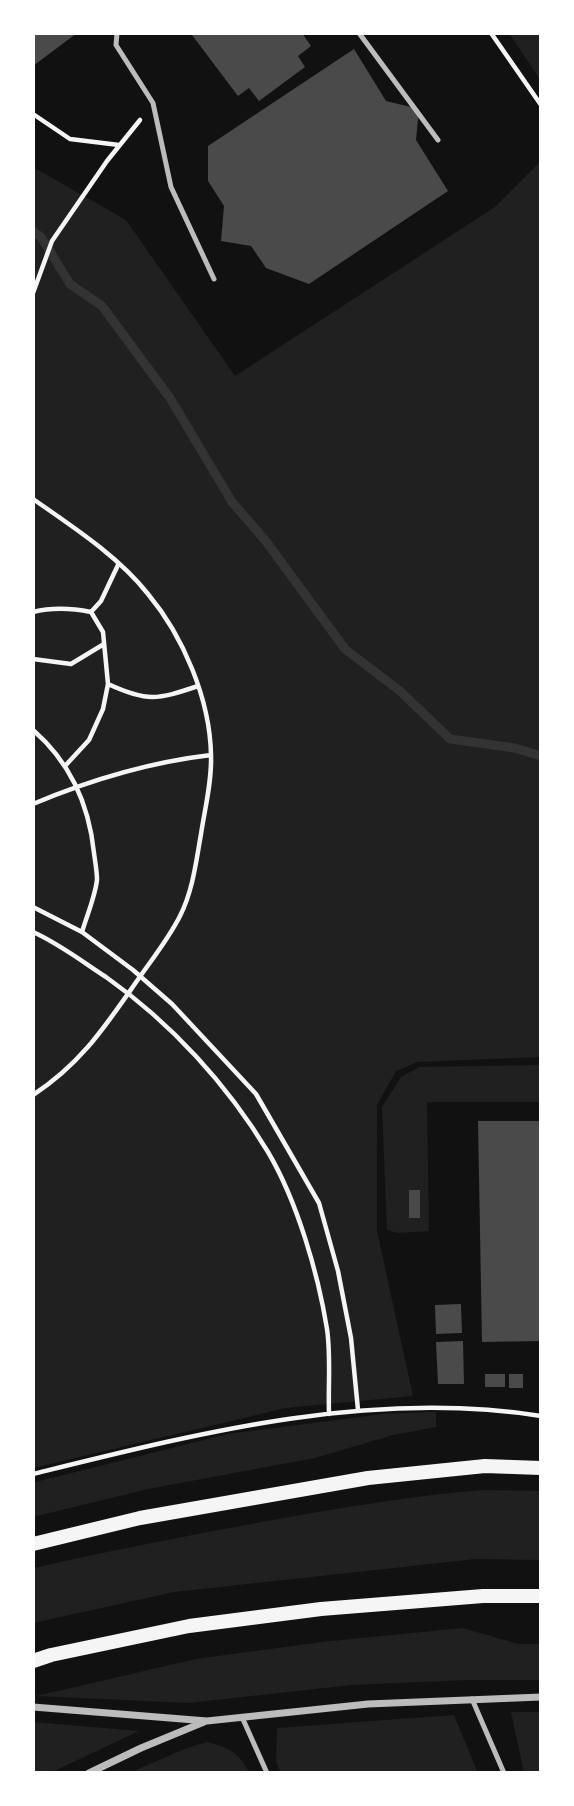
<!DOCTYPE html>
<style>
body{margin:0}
#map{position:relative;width:574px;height:1806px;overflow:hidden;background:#111;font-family:"DM Sans",sans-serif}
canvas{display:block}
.frame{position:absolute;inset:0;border:35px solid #fff;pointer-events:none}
</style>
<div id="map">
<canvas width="574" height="1806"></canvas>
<div class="frame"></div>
</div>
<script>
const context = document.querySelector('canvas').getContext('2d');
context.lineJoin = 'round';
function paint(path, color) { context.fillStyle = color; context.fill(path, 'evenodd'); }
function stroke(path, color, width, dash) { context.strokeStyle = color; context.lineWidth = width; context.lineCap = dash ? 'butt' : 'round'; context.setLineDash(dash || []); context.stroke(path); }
const green = new Path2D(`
 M509,33H541V81Z
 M541,161V1057L418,1062L396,1071L377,1105V1231L413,1396L286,1408L33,1468V167L126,220L235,376L495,207Z
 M541,1065V1102H427L429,1231L398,1233L387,1230L382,1107L401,1077L419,1067Z
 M436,1412V1427L393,1435L315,1458L148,1489L33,1517V1483L43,1480L228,1434L383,1414Z
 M483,1490L541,1491V1560L476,1559L174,1592L33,1623V1569L38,1567C114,1550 190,1535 267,1521C339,1508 410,1496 483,1490Z
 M463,1628L518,1644H541V1680H467L351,1685L188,1703L36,1696L196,1659L322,1642Z
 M511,1712H541V1773H524Z
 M454,1715L478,1773H281L276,1762L277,1728Z
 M33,1722L139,1731L50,1773H33Z
 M207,1742C231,1748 237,1752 250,1773H129L187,1748Z`);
const stream = new Path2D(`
 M33,231L41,237L70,284L102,306L170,398L232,502L265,540L345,649L400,691L450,739L515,748L541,756`);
const building = new Path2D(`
 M33,33H77L33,66Z
 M194,33H302L311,46L298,56L305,67L259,101L249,88L238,96L192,35Z
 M354,49L386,101L419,109L416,140L448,191L309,284L266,268L251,246L221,241L224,206L208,181V146Z
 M478,1121H541V1341L482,1342Z
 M409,1190H420V1218H409Z
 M461,1304L462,1333L436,1334L435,1305Z
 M463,1341L464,1384H438L436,1342Z
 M485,1374H505V1387H485Z
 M509,1374H523V1388H509Z`);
const path = new Path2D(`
 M491,33L541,105
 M33,114L70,139L119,145
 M33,293L52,241L107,161L140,120
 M33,499C73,527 118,556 148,594C183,636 210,699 211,755C212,781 205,808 201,834C196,862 193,890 180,916C169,938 153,958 139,978C106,1025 82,1063 33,1095
 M33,612C53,607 71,608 91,612L101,601L118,565
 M33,659L71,664L104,644
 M108,684C147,702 157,700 198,686
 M33,730C70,762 89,805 94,853C95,861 97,871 97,880C95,897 87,915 82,932
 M65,766L89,740L103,709L108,684L103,632L91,612
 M33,804C90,780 151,762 211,755
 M33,907L82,932L133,970L172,1004L256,1094L319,1203L338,1271L351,1338L358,1410
 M33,932C58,943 83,962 106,977C171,1023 227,1084 268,1152C297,1201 318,1273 327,1329C331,1356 328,1386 329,1414
 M33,1474C199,1433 369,1389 541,1416`);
const service = new Path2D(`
 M117,33L116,45L153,103L171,187L214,279
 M359,33L438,140
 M472,1699L504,1773
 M242,1717L267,1773`);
const minor = new Path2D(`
 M33,1707L207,1721L368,1704L541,1697
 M89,1773L141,1748L204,1722`);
const secondary = new Path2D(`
 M33,1544L140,1518L368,1478L485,1466L541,1468
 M33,1661L51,1655L189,1626L321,1609L483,1596H541`);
paint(green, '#202020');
stroke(stream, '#333', 9);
paint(building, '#4a4a4a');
stroke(path, '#f5f5f5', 4.5);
stroke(service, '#bcbcbc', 5);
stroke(minor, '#bcbcbc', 7);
stroke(secondary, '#f5f5f5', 14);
</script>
